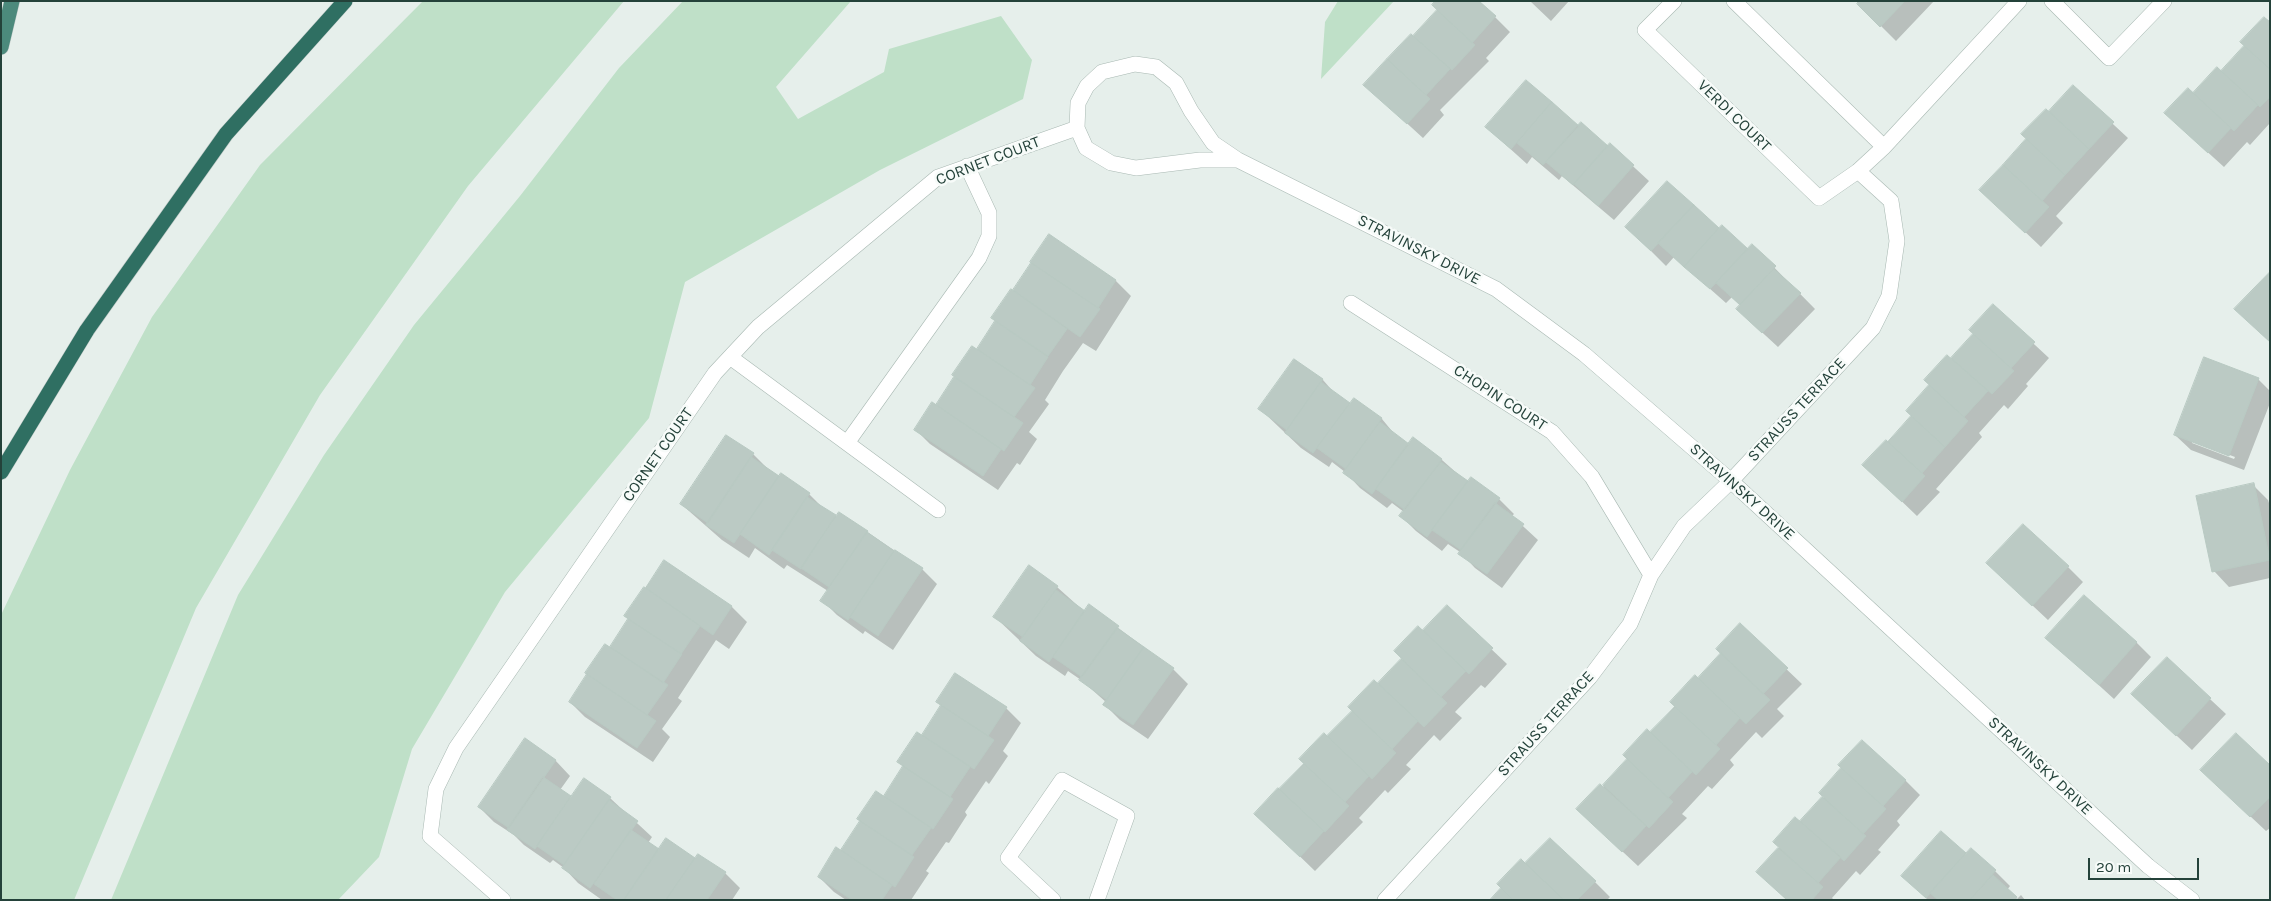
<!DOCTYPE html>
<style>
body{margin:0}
#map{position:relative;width:2271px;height:901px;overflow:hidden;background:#e6efeb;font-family:Karla,sans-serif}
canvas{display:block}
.frame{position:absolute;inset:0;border:2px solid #24423a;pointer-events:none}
.scale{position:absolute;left:2088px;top:858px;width:111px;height:22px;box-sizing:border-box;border:2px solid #24423a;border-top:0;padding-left:6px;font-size:15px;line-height:18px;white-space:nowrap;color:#24423a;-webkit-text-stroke:4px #f7fbf9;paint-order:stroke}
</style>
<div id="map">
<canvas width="2271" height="901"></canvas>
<div class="frame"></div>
<div class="scale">20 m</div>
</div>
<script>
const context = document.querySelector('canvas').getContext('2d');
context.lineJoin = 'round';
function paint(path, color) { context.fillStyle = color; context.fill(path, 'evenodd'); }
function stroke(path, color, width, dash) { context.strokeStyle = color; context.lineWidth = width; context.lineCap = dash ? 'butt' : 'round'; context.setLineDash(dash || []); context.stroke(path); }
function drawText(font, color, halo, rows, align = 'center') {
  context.font = font + ' Karla,sans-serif'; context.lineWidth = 5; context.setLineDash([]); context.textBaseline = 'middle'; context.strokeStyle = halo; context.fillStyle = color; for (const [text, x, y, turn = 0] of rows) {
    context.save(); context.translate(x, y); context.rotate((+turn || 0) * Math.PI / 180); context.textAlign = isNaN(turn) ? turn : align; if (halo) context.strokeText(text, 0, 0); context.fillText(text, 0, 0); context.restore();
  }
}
const green = new Path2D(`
 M423,1H624L468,186L320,395L196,608L74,900H1V615L70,470L152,317L260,165Z
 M683,1H851L776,87L798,119L884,72L889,49L1001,16L1032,60L1023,99L880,170L685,282L649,418L505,592L412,749L379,857L338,900H111L238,595L324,455L414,325L520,196L619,68Z
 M1338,1H1394L1321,79L1325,22Z`);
const shadow = new Path2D(`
 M1530,1H1569L1551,21Z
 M1856,1H1934L1896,41Z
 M1438,10L1495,17L1510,32L1486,58L1489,61L1440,110L1444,115L1423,138L1365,85L1411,36L1413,38Z
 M2270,19V123L2250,145L2247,142L2224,167L2181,128L2193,95L2222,73Z
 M1526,81L1579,127L1608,147L1610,145L1649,181L1614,220L1562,176L1559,180L1532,157L1527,164L1486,127Z
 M2073,87L2128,138L2056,216L2063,223L2041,247L1981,190Z
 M1667,183L1719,230L1748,251L1753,246L1815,309L1778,347L1753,324L1741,306L1732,297L1726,303L1674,257L1666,266L1627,227Z
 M1049,236L1116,281L1131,296L1096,351L1083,343L1063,371L1045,400L1049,404L1029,432L1037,439L1020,465L1017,463L998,490L930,444L915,429L937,406L956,377L977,351L996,322L993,318L1013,292Z
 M1993,306L2049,358L2026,384L2028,386L2008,409L2004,405L1979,433L1982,437L1936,489L1940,492L1917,516L1864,465L1913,417L1907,411L1975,334Z
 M1295,360L1323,380L1337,396L1350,405L1354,399L1382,419L1396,436L1409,445L1442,460L1468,483L1499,499L1514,514L1512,516L1538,540L1502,588L1475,568L1460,552L1448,544L1442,551L1416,531L1401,516L1404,512L1392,503L1387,508L1360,488L1345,472L1332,462L1329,467L1301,448L1260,409Z
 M2258,379L2270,391V403L2244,470L2191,450L2175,435ZM2192,441L2235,457L2234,459L2192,443Z
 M727,437L753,454L769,470L809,494L825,510L836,517L839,513L922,569L937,584L893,650L865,631L863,634L837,615L822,600L828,591L787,565L784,569L755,548L749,558L722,540L681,504Z
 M2253,485L2268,500L2270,506V578L2229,587L2214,571Z
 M664,562L732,607L747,622L729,649L716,640L678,698L682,701L662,729L670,737L653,762L585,717L570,702L610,648L629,619L626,616Z
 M1987,563L2068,567L2083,582L2048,620Z
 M1030,567L1057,587L1086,613L1089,606L1173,669L1188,684L1148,739L1120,720L1105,705L1107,703L1081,680L1068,671L1065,676L1036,656L995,617Z
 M1447,607L1507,664L1485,688L1481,685L1455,712L1462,718L1440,741L1434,735L1406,765L1411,769L1388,793L1385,790L1359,818L1363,822L1315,871L1256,814L1403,659L1423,632Z
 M1740,625L1802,684L1777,709L1784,716L1762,738L1756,732L1730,760L1734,765L1712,789L1708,786L1682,814L1687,818L1638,866L1593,824L1603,787L1722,653Z
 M2047,638L2136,642L2151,657L2114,699Z
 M2167,659L2226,714L2192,750L2148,709Z
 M942,706L1006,708L1021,723L1003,751L1008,756L989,784L986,781L965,812L967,815L949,843L946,842L926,871L929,873L911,900H846L834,892L819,877L841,852L861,821L884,798L904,767L899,762L922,737Z
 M555,760L570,776L560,790L571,798H610L652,837L648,843L659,851L667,840L696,859L725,873L740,888L732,900H602L578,883L564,868L553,860L550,863L524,845L514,835L494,822L479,807Z
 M2270,766V828L2266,831L2217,785Z
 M1843,768L1905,780L1920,795L1897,821L1900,825L1878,850L1881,852L1860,875L1856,871L1832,898L1834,900H1787L1758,872L1824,797L1820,793Z
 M1941,833L1966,855L1995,871L2010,886L2007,890L2017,899L2021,895L2025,900H1928L1903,876Z
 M1525,865L1595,882L1610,897L1607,900H1492Z`);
const building = new Path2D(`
 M1435,1H1479L1496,16L1472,43L1432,5Z
 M1859,1H1905L1880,27L1857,4Z
 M1437,10L1475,45L1452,70L1413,36Z
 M2264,17L2270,22V69L2240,42Z
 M1411,34L1450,69L1426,95L1387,59Z
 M2244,46L2270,69V97L2260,107L2221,71Z
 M1387,59L1430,99L1407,124L1363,85Z
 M2217,67L2258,105L2234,131L2193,93Z
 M1526,80L1552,102L1511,149L1485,127Z
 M2073,85L2114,122L2089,149L2049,111Z
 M2188,88L2231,128L2208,153L2164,113Z
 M1552,102L1579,126L1543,165L1517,143Z
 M2046,109L2089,149L2065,175L2021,134Z
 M1581,122L1608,146L1573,185L1546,162Z
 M2026,139L2065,175L2042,201L2003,165Z
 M1610,143L1634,165L1598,206L1574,184Z
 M2003,165L2049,207L2025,233L1979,190Z
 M1667,181L1694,205L1651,251L1625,227Z
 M1694,205L1719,228L1684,267L1658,243Z
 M1722,225L1748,249L1710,289L1684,267Z
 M1049,234L1116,280L1098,308L1030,262Z
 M1752,244L1776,266L1740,305L1716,283Z
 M1031,263L1100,309L1080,337L1013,290Z
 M1774,269L1801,293L1762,333L1736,309Z
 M2270,272V342L2234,309Z
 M1011,289L1067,329L1048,356L991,318Z
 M1993,304L2035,342L2011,368L1969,330Z
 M995,321L1048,357L1030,385L977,349Z
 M1973,334L2014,371L1992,394L1951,358Z
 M972,346L1035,388L1014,417L952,375Z
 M1947,355L1988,391L1964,417L1924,380Z
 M2204,357L2259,378L2229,456L2174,435Z
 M1294,359L1323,379L1287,430L1258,409Z
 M954,377L1023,423L1004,451L936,405Z
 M1321,382L1350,403L1313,453L1285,433Z
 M1929,385L1968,421L1945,447L1906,411Z
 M1354,398L1382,418L1346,469L1317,448Z
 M932,402L1001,449L983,476L914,430Z
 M1911,416L1945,447L1922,473L1888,442Z
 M1380,422L1409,444L1372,494L1343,473Z
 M726,435L754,453L708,523L680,504Z
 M1413,437L1442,459L1405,510L1376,489Z
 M1886,440L1925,476L1902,502L1862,465Z
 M751,457L779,476L734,543L706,525Z
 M1441,462L1468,481L1427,537L1399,516Z
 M781,473L810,493L769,555L740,534Z
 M1471,477L1500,498L1461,550L1432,530Z
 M2254,483L2270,560L2212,572L2196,496Z
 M807,497L836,515L801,569L772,550Z
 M1495,503L1524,524L1487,574L1458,554Z
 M839,512L868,531L829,587L801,568Z
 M2023,524L2069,566L2032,606L1986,563Z
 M867,532L894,551L848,620L820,601Z
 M895,550L923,568L878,636L850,617Z
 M664,560L732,606L713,635L646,588Z
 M1029,565L1058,586L1023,637L993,617Z
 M644,587L700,626L681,654L624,616Z
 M1056,590L1085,611L1049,662L1020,641Z
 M2084,595L2137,642L2099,685L2045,638Z
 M1089,604L1119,626L1082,677L1053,657Z
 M1447,605L1493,648L1469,674L1423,630Z
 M628,619L682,654L663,683L610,647Z
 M1740,623L1788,668L1763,694L1716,649Z
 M1418,626L1466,671L1441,697L1394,651Z
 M1117,628L1144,647L1103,705L1107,700L1079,680Z
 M605,644L668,685L647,715L585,673Z
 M1144,647L1174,668L1133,725L1103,705Z
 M1721,653L1770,700L1746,724L1698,678Z
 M2167,657L2211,698L2176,736L2131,694Z
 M1401,659L1447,703L1424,727L1378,683Z
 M955,673L1007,707L988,736L936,702Z
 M587,674L656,721L637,748L569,702Z
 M1695,675L1740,718L1716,745L1670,702Z
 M1374,680L1418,721L1392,749L1348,707Z
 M941,705L994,740L974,769L922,735Z
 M1675,707L1720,749L1696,775L1650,732Z
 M1352,711L1396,753L1372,779L1327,736Z
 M1647,729L1692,772L1668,798L1623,755Z
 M917,732L970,767L950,797L897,762Z
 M1324,733L1369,776L1345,802L1299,759Z
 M2236,733L2270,765V797L2250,817L2200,770Z
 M525,738L556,760L509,828L478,807Z
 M1862,740L1906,780L1883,806L1838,765Z
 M1627,759L1673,802L1649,828L1603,785Z
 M1304,764L1349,806L1325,832L1279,789Z
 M903,766L953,799L933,829L884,796Z
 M1841,768L1886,809L1863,834L1819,793Z
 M543,777L571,796L535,849L507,830Z
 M584,778L611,797L564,865L537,846Z
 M1600,784L1646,826L1622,852L1576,809Z
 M1278,788L1324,831L1300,857L1254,814Z
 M876,791L931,828L912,855L857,819Z
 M1822,797L1866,836L1844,861L1800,821Z
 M609,800L638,821L590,888L562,868Z
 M1795,817L1841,857L1818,883L1773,842Z
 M860,821L914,857L895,887L841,850Z
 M631,830L659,849L624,900H617L594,884Z
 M1941,831L1966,853L1926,898L1901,876Z
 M666,838L695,858L666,900H624Z
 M1550,838L1596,881L1577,900H1564L1525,863Z
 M836,847L892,885L882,900H852L818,877Z
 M1778,848L1823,887L1812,900H1787L1756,872Z
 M1971,848L1996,870L1970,900H1938L1930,893Z
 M698,854L726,872L707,900H666Z
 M1521,859L1525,863L1564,900H1513L1497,884Z
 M1993,875L2017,897L2015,900H1970Z
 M1501,888L1513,900H1490Z`);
const minor = new Path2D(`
 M1674,1L1645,30L1819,198L1858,171L1884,147L2019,1
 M1734,1L1884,147
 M2052,1L2109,58L2164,1
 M1238,160H1200L1136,168L1111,163L1086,148L1077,128L1078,103L1087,86L1102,72L1135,64L1156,67L1176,83L1191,111L1213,143L1238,160L1496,289L1584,354L1731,481L2148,866L2192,900
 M1351,303L1552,432L1592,477L1651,575
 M730,357L938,510
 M847,443L979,258L989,236V213L967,166
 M503,900L430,836L436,789L456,748L715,373L758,327L938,177L1077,128
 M1053,900L1008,858L1062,780L1127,816L1097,900
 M1385,900L1590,677L1630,624L1651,575L1684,526L1731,481L1873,328L1889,296L1897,241L1891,201L1858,171`);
const trunk = new Path2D(`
 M1,47L12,1`);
const motorway = new Path2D(`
 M1,472L87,330L226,134L345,1`);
const streetNames = [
 ["VERDI COURT",1734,116,44],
 ["CORNET COURT",988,161,-21],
 ["STRAVINSKY DRIVE",1419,250,27],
 ["CHOPIN COURT",1500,398,33],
 ["STRAUSS TERRACE",1797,410,-47],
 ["CORNET COURT",658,455,-55],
 ["STRAVINSKY DRIVE",1742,492,42],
 ["STRAUSS TERRACE",1546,724,-48],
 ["STRAVINSKY DRIVE",2040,766,43]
];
paint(green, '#bfe0c8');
paint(shadow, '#0003');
paint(building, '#bbcac4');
stroke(building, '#b8c9c2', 1);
stroke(minor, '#a8b8b2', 16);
stroke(trunk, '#c2cac8', 16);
stroke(motorway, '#c2cac8', 16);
stroke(minor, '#fff', 15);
stroke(trunk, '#4c8a7c', 15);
stroke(motorway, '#2f6f62', 15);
drawText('16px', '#24423a', '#f7fbf9', streetNames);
</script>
